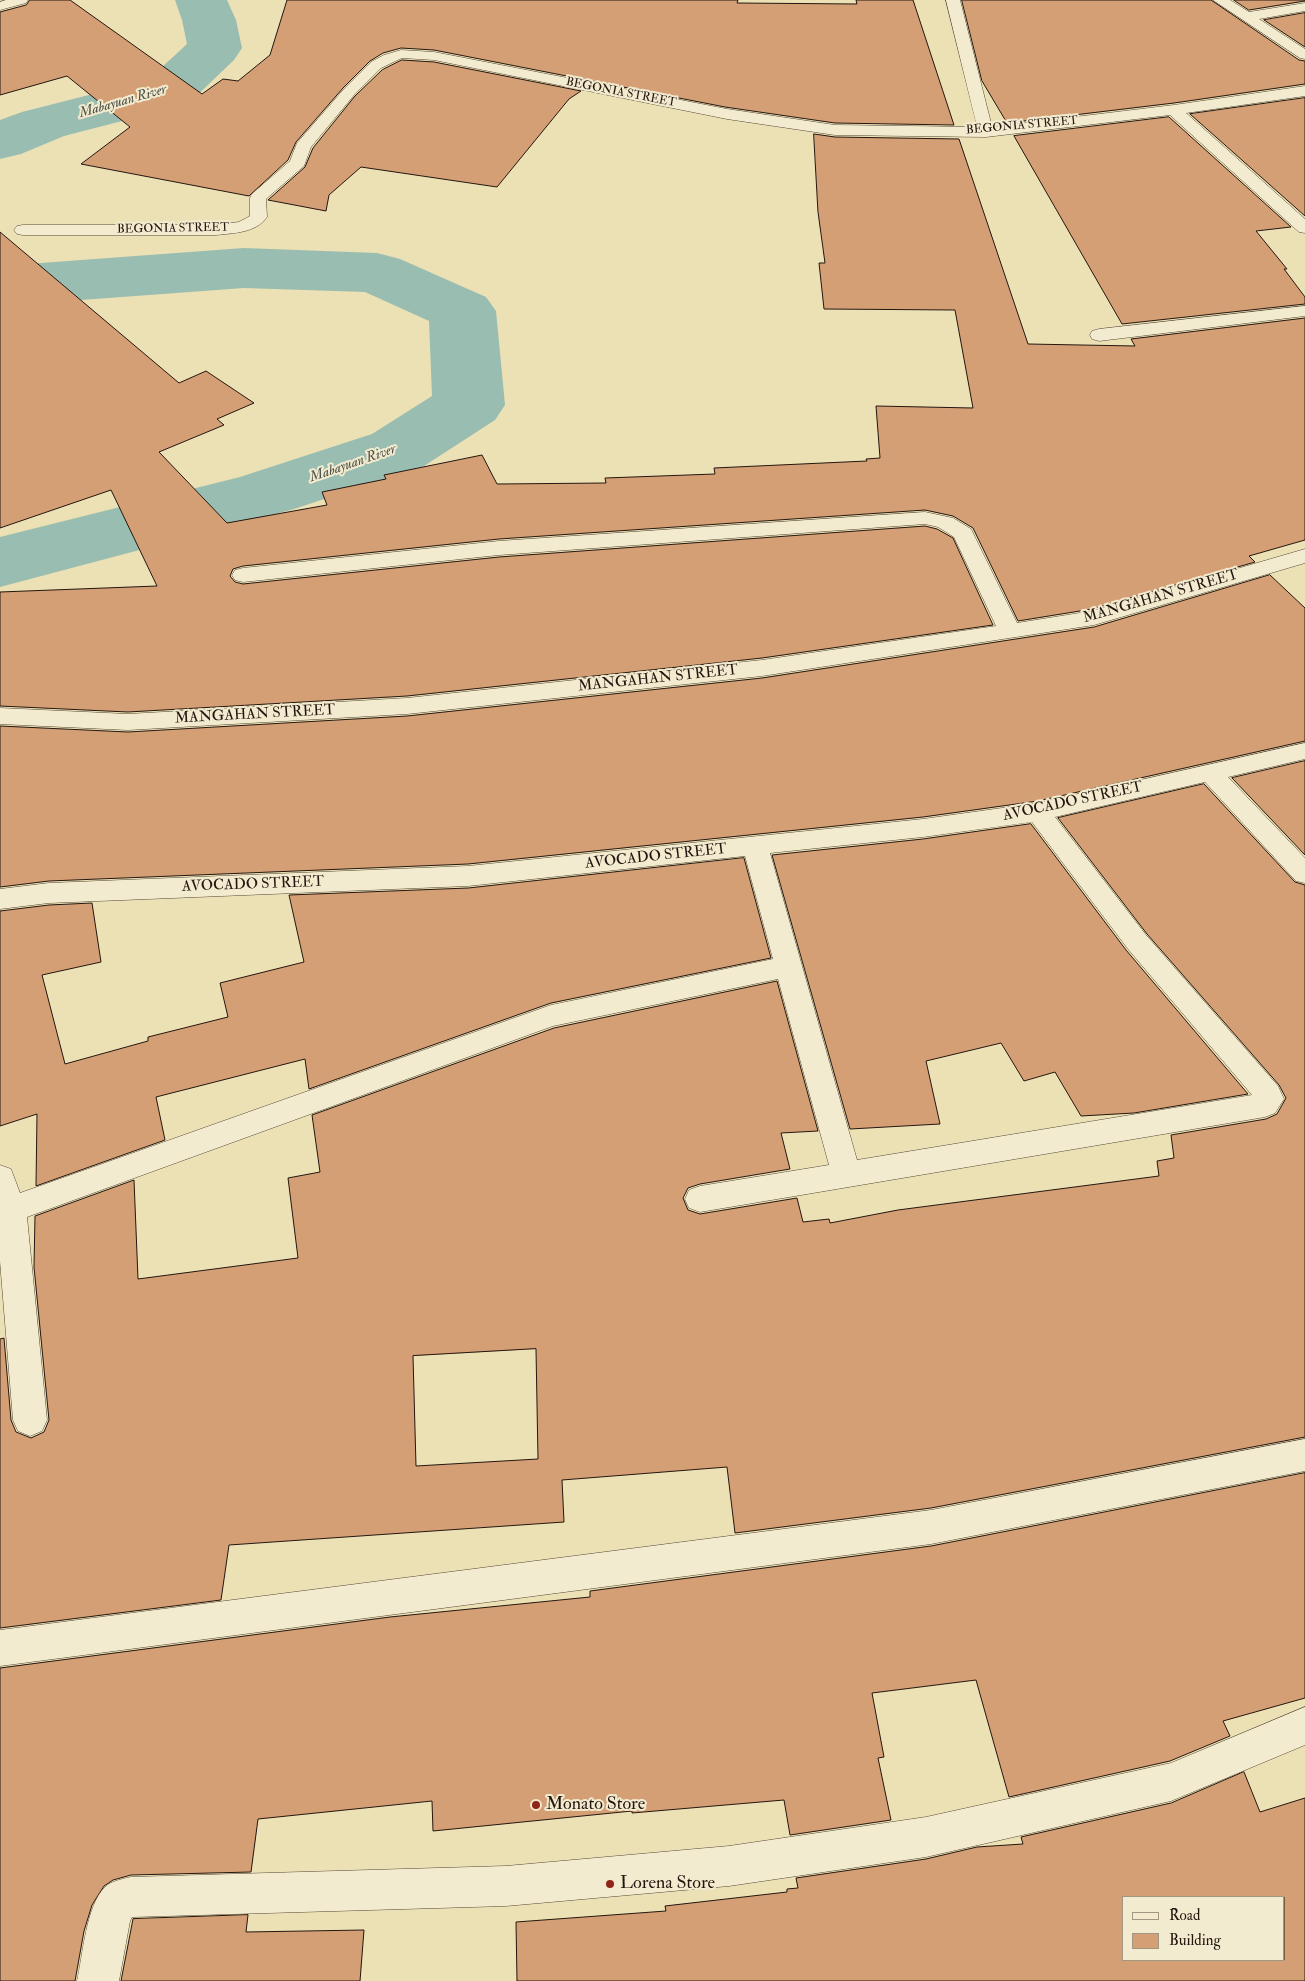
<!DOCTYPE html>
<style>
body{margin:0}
#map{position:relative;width:1305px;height:1981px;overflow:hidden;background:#ece0b5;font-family:"IM FELL Double Pica",serif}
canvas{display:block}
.legend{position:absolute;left:1122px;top:1896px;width:162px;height:65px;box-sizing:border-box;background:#f3ebcf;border:1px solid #a09682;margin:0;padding:6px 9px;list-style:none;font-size:15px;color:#23160f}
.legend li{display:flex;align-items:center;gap:10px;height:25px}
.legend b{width:25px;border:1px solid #a09682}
</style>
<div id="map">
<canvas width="1305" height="1981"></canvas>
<ul class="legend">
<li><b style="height:6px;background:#f3ebcf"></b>Road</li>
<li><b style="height:14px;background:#d59f75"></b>Building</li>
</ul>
</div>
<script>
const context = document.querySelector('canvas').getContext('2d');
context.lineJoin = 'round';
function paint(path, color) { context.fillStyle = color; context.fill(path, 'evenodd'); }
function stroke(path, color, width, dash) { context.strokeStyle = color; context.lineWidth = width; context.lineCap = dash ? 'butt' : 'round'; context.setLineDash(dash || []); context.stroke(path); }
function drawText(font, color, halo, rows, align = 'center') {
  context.font = font + ' "IM FELL Double Pica",serif'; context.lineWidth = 4; context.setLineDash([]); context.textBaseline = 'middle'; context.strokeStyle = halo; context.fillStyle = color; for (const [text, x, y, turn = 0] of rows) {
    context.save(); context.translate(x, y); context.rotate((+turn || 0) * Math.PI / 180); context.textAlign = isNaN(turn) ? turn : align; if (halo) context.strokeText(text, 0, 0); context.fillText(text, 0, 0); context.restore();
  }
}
const river = new Path2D(`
 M175,0H227L236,20L242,48L234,60L188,104L64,136L21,154L0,159V120L22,112L148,80L187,44L182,20Z
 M244,248L377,253L400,259L486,297L496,311L505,405L495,420L424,466L294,509L0,587V537L240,477L372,434L432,396L429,321L365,292L244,288L0,306V266Z`);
const building = new Path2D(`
 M30,0H70L202,94L223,79L238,81L270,55L287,0H738L737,3L857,4L856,0H913L954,125L835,123L725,107L434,50L401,48L383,53L370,61L343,88L296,142L288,160L249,196L81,164L130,127L67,76L0,95V12L26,5Z
 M962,0H1211L1299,60L1305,61V84L1174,103L1007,123L982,81Z
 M1234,0H1305V1L1249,10Z
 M1305,13V47L1264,20Z
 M402,60L434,62L581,91L569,99L497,187L361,167L329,195L326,211L268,200L305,167L313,148L355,96L382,70Z
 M1305,98V216L1190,114Z
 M1169,117L1291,227L1256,231L1287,269H1284L1305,297V304L1122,324L1014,136Z
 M814,134L835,137L959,139L1028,344L1135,346L1131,339L1305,318V540L1249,556L1255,562L1092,609L1018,621L973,528L953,516L925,510L499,539L243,566L233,569L230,576L235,582L243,584L499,557L925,526L937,529L953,538L993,625L762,658L407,696L128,712L0,706V592L157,586L111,490L0,528V232L179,383L206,371L254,403L217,419L224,425L159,452L227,523L327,505L322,492L386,479L384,475L482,455L497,484L606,483L605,478L715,474L714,468L867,461L866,459L880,458L876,406L973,408L955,310L824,309L819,263H825L818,212Z
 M1270,575L1305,608V741L1038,801L923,817L468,864L49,881L0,887V726L128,732L407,716L762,678L1094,627Z
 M1305,761V855L1232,778Z
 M1204,784L1295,882L1305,885V1437L931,1508L735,1533L727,1467L562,1480L564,1522L229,1545L221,1600L0,1628V1339L4,1338L11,1420L16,1432L31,1438L44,1432L49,1420L34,1267L35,1216L134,1180L138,1279L298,1258L288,1178L320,1172L312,1115L554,1028L777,981L818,1131L781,1133L790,1169L700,1184L688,1188L683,1198L688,1210L700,1214L797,1198L803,1222L829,1219L830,1223L898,1210L1159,1176L1157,1161L1174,1158L1171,1135L1266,1119L1277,1114L1286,1098L1279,1085L1147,934L1058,818ZM536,1349L538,1459L416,1466L413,1356Z
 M1031,824L1126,950L1248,1094L1134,1113L1081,1116L1055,1072L1024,1081L1001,1043L926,1061L940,1124L850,1129L772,855L923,839Z
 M744,858L771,958L551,1003L309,1089L305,1059L156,1097L165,1140L36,1186L37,1114L0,1126V911L49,905L92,903L101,962L42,975L65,1064L148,1041V1037L228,1017L220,983L304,962L289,895L468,888Z
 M1305,1473V1698L1223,1721L1230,1736L1170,1761L1009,1797L976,1680L872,1693L884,1757L878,1758L891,1820L790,1835L784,1800L632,1813V1811L433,1831L432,1801L258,1819L251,1872L131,1875L113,1880L104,1886L92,1905L84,1931L75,1981H0V1668L390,1617L590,1597V1591L931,1546Z
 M1244,1772L1260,1812L1305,1798V1981H517L516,1922L666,1911L665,1906L787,1892V1889L798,1888L796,1878L926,1859L977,1847L1023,1844L1021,1837L1171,1803ZM1124,1897H1284V1960H1124Z
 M248,1915L246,1932L364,1930L360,1981H121L133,1919Z`);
const minor = new Path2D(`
 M6,0H28L26,3L0,10V2Z
 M946,0H960L992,127L1174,105L1305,86V96L1186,113L1305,219V233L1299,232L1170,115L986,137L835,135L727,119L434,60L402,58L381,68L354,95L311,147L304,166L266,199L267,217C256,233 234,233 216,235H23L17,234L14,230L17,226L23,225H216L239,222L250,216V198L252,194L290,161L297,143L344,89L371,62L384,55L401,50L434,52L727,109L835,125L977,127Z
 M1213,0H1230L1249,12L1305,3V11L1259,19L1305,49V59L1300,58Z
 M1305,306V316L1099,341L1092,339L1090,335L1092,331L1099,329Z
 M925,512L953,518L971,529L1017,623L1092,611L1305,549V563L1094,625L762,676L407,714L128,730L0,724V708L128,714L407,698L762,660L996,626L954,537L938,527L925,524L499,555L243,582L235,580L232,575L235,570L243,568L499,541Z
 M1305,743V759L1228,777L1305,858V883L1296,881L1205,782L1055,817L1146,935L1278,1086L1284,1099L1275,1113L1265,1117L700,1212L689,1208L685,1199L689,1190L700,1186L829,1165L778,979L553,1026L27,1217L47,1420L42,1431L30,1436L18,1431L13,1420L0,1261V1165L11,1169L20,1193L551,1005L773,959L745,856L468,886L49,903L0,909V889L49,883L468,866L923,819L1038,803ZM1032,822L1128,949L1252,1095L857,1160L770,853L923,837Z
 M1305,1439V1471L931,1544L0,1666V1630L931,1510Z
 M1305,1707V1745L1171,1801L926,1857L729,1886L506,1906L132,1917L130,1921L119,1981H77C83,1955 86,1906 105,1887C111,1881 123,1879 131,1877L506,1866L729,1846L926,1817L1171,1763Z`);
const markers = [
 [536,1805,5,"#8f2418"],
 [610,1884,5,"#8f2418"]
];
const farStreetnames = [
 ["BEGONIA STREET",621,93,11],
 ["BEGONIA STREET",1022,126,-5],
 ["BEGONIA STREET",173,229,-1]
];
const farWaternames = [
 ["Mabayuan River",123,102,-16],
 ["Mabayuan River",353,464,-19]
];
const streetNames = [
 ["MANGAHAN STREET",1161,597,-16],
 ["MANGAHAN STREET",658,679,-6],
 ["MANGAHAN STREET",255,715,-3],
 ["AVOCADO STREET",1073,802,-12],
 ["AVOCADO STREET",656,857,-6],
 ["AVOCADO STREET",253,885,-2]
];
const nearPoinames = [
 ["Monato Store",546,1805],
 ["Lorena Store",620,1884]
];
paint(river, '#99bdb1');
paint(building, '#d59f75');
stroke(building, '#23160f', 1);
stroke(minor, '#554838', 1);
paint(minor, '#f3ebcf');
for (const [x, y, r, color] of markers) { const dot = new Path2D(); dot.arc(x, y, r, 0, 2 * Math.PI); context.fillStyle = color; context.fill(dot); stroke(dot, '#f3ebcf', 2); }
drawText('12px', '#23160f', '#f3ebcf', farStreetnames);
drawText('italic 14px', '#4c5048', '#f3ebcf', farWaternames);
drawText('15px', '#23160f', '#f3ebcf', streetNames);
drawText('18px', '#23160f', '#f3ebcf', nearPoinames, 'left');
</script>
